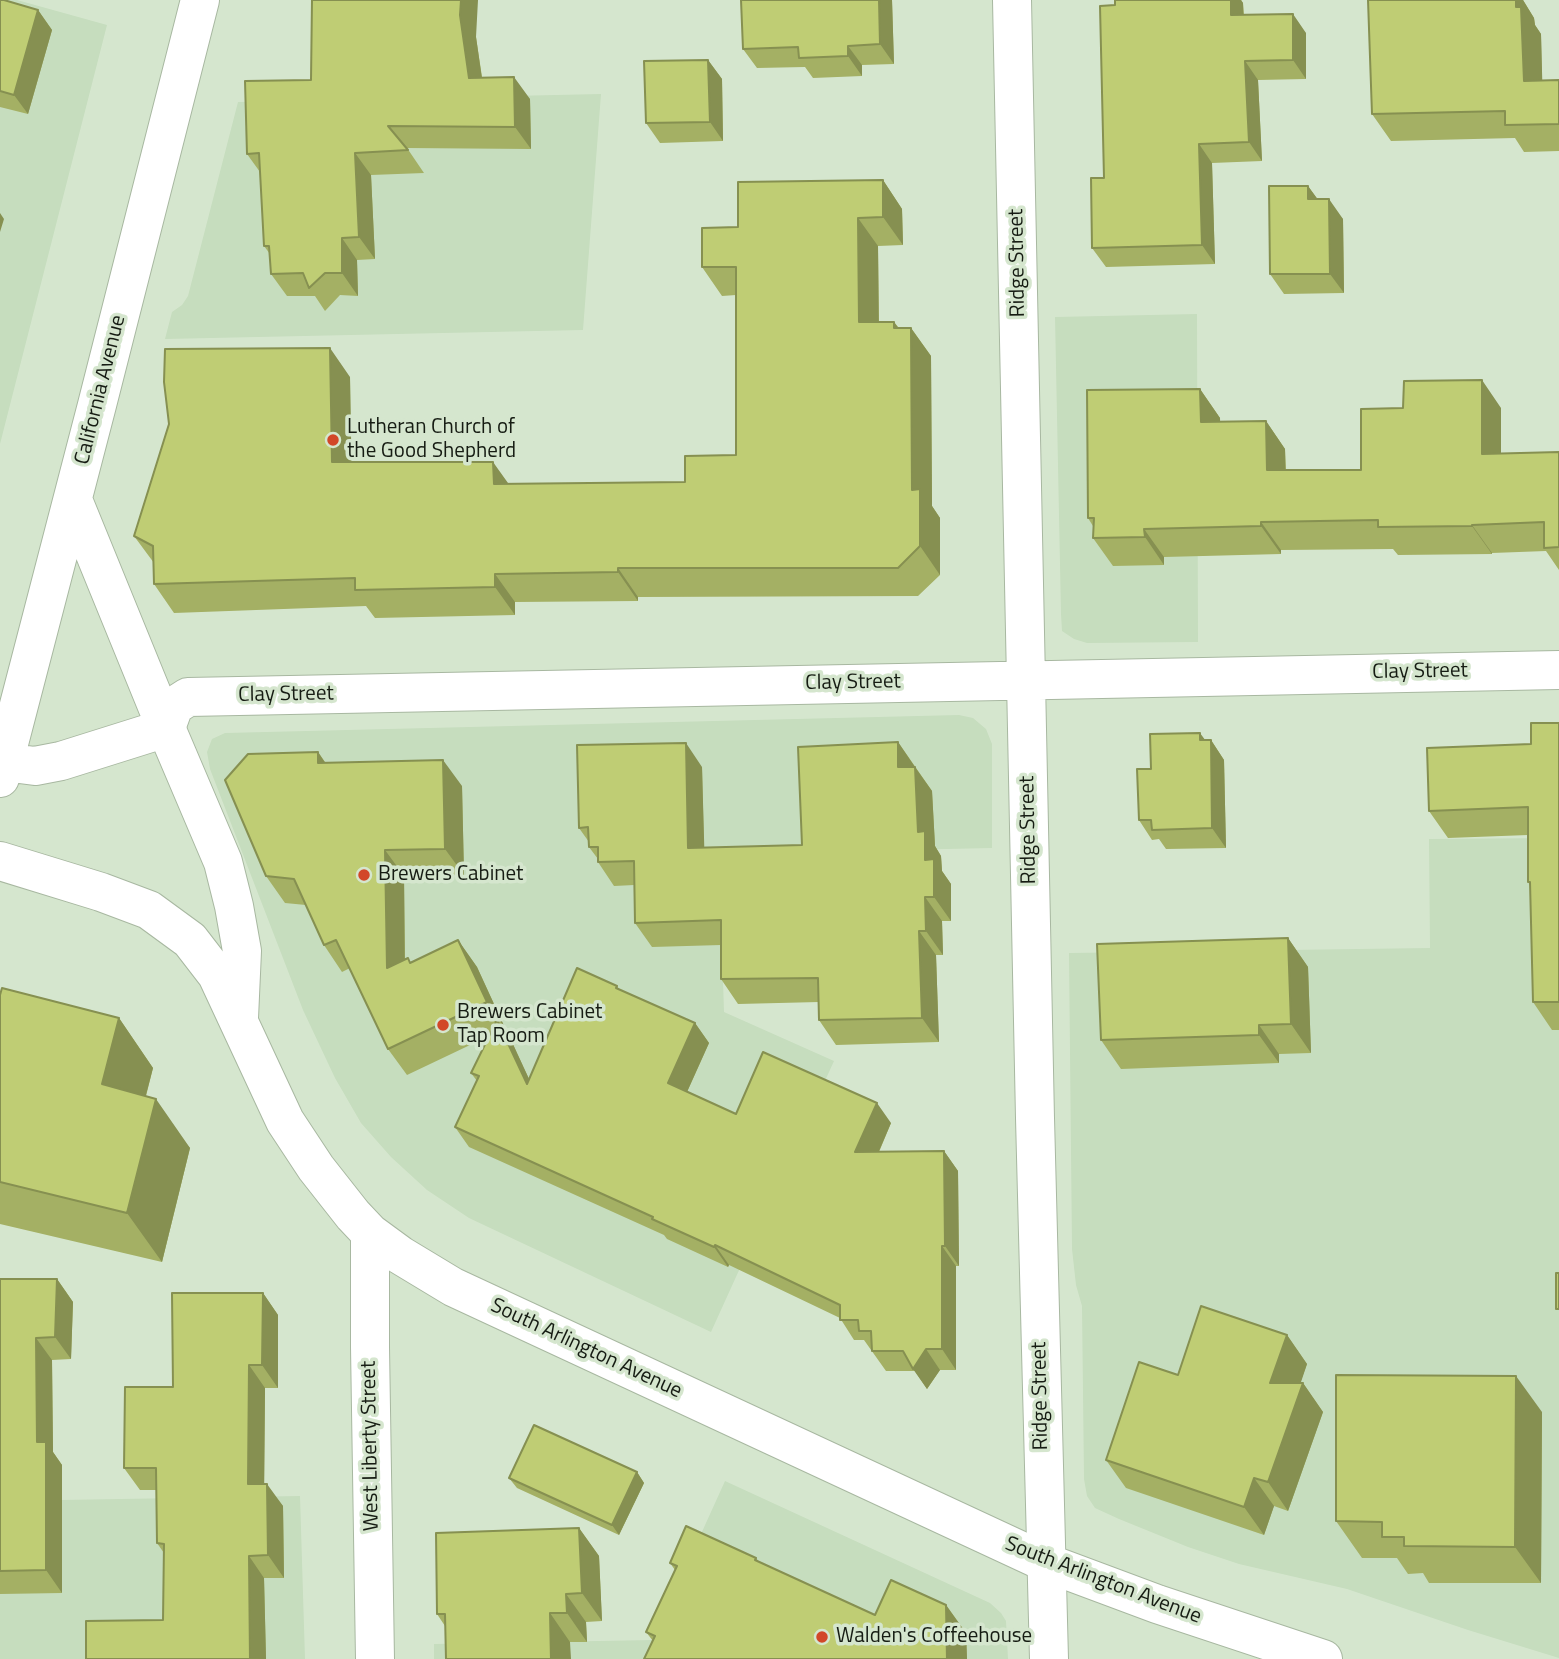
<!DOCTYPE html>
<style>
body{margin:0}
canvas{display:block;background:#d5e6ce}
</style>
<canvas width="1559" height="1659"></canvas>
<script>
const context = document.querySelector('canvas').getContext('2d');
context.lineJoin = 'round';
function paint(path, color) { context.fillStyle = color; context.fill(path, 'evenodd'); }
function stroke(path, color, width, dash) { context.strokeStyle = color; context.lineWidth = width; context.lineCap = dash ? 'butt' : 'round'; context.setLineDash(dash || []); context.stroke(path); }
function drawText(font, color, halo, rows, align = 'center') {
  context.font = font + ' "Titillium Web",sans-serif'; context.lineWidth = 7; context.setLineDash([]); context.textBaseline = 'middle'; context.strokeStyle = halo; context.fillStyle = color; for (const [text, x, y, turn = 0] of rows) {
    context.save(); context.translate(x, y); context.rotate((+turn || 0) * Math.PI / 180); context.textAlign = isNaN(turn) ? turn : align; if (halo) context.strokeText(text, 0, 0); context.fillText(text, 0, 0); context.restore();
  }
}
const built = new Path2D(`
 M0,0H17L107,25L0,444Z
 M601,94L583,330L165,339L172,312L182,305L188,296L238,102Z
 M1197,314L1198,642L1087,643L1074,639L1062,631L1061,614L1055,317Z
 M959,715L973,718L986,729L992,744V848L719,854L724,1012L834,1061L711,1332L469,1218L427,1190L391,1157L361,1123L335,1078L303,1010L210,769L207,752L212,739L225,733Z
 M1559,838V1658L1468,1630L1347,1589L1239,1564L1188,1547L1119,1519L1095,1508L1087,1496L1084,1479L1082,1306L1076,1285L1072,1249L1069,953L1430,948L1429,839Z
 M725,1481L990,1603L1001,1613L1006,1621L1008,1659H434V1644L653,1640Z
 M300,1496L305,1659H0V1501Z`);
const minor = new Path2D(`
 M1012,0L1035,1118L1049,1659
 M166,728L174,706L188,697L1559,670`);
const secondary = new Path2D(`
 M73,500L166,728L223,862L234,906L242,951L239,1018
 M4,762L35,766L61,761L166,728
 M0,778L97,405L200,0
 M0,861L101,892L149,910L190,940L217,975L285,1121L316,1168L353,1215L370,1233L400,1255L453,1287L1047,1563L1157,1604L1323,1659
 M370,1233V1347L375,1659`);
const wall = new Path2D(`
 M0,0L38,10L52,30L28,114L0,107Z
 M892,0L894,64L862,65V76L813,78L805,67L757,68L743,49Z
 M1115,0H1241L1243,3L1244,15L1306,33V79L1258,80L1262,161L1212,163L1215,264L1106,267L1092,248L1104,178Z
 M1368,0H1523L1534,18L1535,25L1541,34L1542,80H1559V151L1524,152L1515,138L1391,141L1372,114Z
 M476,37L482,77L530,99L531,149L407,148L424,173L371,175L375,259L357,260L358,296L340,295L325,311L315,296H287L271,274L270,254L264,246L260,172L247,154L311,80Z
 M708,60L722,79L723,141L660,143L646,123Z
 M883,180L902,209L903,245L878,246L879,322H894L899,328H911L931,356L932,506L940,518V575L918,596L638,597V601L515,602V615L375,618L366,606L174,613L154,584V563L134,536L350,377L351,462L509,484L685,482L736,455V295L722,296L702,267L738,227Z
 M1308,186L1317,199L1343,219L1344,293L1284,294L1270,274Z
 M1200,389L1220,418V422L1266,421L1285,449L1286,470H1361L1501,408V454L1559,452V570L1546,551L1492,553V554L1398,555L1393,549L1281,550V554L1164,557V565L1113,566L1093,538V526L1088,518Z
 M1559,723V1030H1552L1533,1002L1530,885L1528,882V835L1448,838L1429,811L1531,744Z
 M1205,740H1211L1224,760L1226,848L1166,849L1159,839L1152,840L1139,820L1151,769Z
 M898,742L932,791L935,846L941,856L942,871L951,884V921H942L943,955H936L939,1042L836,1045L819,1020V1002L738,1004L721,979V945L652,947L635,923L634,885L614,886L598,862V859L589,847V842L579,828L702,767L704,848L802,845Z
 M318,752L325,762L462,786L464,875L404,876L405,959L408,958L411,963L458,940L477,967L505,1028L503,1029L511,1040L529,1079L617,986L619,990L695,1023L709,1043L687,1092L736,1114L891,1123L879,1152L944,1151L958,1171L959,1266H956V1370H940L927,1389L915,1371H886L864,1340H854L840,1318L729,1265L728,1267L667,1239L664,1235L469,1147L455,1127L477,1081L471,1073L489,1036L407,1075L388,1049L350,968L342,972L324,945L306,905L285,903L266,876Z
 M1288,938L1308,967L1311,1053L1279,1054V1063L1121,1069L1101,1040Z
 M0,995L119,1018L153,1068L146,1096L190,1148L162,1262L0,1224Z
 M0,1279H57L73,1302L71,1359L52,1360L53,1452L62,1465V1593L0,1594Z
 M263,1293L278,1315V1388H265L264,1484L283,1506L284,1578H264L266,1659H86L163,1620L164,1553L157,1543L156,1490H140L124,1468L173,1387Z
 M1287,1335L1307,1364L1300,1383H1303L1323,1412L1288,1511L1274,1506L1264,1535L1126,1488L1106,1460L1178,1375Z
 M1542,1412L1541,1583H1429L1423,1573L1408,1574L1397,1558H1362L1336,1521Z
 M637,1472L644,1483L619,1535L517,1488L509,1478Z
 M579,1528L599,1556L602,1621L586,1622L587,1642H570L445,1626L437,1614Z
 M756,1558L758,1561L875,1615L946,1605L966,1633L967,1659H644L653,1641L646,1632L675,1570L670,1563Z`);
const shadedWall = new Path2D(`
 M461,0H478L476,37L485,100L469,78L460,15Z
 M879,0H892L894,64L880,44Z
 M1231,0H1241L1243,3L1244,34L1231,15Z
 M1511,0H1523L1534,18L1535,25L1541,34L1543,108L1524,81Z
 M38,10L52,30L28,114L14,95Z
 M1293,14L1306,33V79L1293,60Z
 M848,46L862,65V76L848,56Z
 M708,60L722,79L723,141L710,122Z
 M1245,61L1258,80L1262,161L1249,142Z
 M514,77L530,99L531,149L515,127Z
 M1199,144L1212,163L1215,264L1202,245Z
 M355,153L371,175L375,259L359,237Z
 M883,180L902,209L903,245L883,217Z
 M1308,186L1322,205L1308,199Z
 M1329,199L1343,219L1344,293L1330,274Z
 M0,213L4,219L0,232Z
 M858,218L878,246L879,351L859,322Z
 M342,238L357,260L358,296L342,273Z
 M894,322L911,346V328L931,356L932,506L940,518V575L920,546L912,490Z
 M330,348L350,377L352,490L332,462Z
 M1482,380L1501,408V482L1482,454Z
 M1200,389L1220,418L1221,450L1201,422Z
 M1266,421L1285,449L1286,498L1267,470Z
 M493,462L513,490L494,484Z
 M1261,522L1281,550V554L1261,526Z
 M1472,525L1492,553V554L1472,526Z
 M1144,529L1164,557V565L1145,537Z
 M618,568L638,597V601L618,572Z
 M495,574L515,602V615L495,587Z
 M1200,733L1211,748V740L1224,760L1226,848L1212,828L1200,740Z
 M898,742L915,767H898Z
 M686,743L702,767L705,873L688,848Z
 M318,752L336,779L318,763Z
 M443,760L462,786L464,875L445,849Z
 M915,767L932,791L935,846L941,856L942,871L951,884V921L934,897L918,832Z
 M385,850L404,876L405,994L387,968Z
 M925,897L942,921L943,955L926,931Z
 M919,931L936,955L939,1042L922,1018Z
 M1288,938L1308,967L1311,1053L1291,1024Z
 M458,940L477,967L505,1028L487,1002Z
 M119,1018L153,1068L136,1133L102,1084Z
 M497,1020L511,1040L541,1105L527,1084Z
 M695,1023L709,1043L682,1103L668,1083Z
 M1259,1025L1279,1054V1063L1259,1035Z
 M156,1099L190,1148L162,1262L127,1213Z
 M877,1103L891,1123L870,1172L855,1152Z
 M944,1151L958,1171L959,1266L945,1246Z
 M715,1245L729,1265L728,1267L714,1247Z
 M942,1246L956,1266V1370L942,1349Z
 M57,1279L73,1302L71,1359L55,1337Z
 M263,1293L278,1315V1388L262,1365Z
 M1287,1335L1307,1364L1291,1412L1270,1383Z
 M36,1338L52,1360L53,1452L62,1465V1593L46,1570L37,1442Z
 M926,1349L940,1370L927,1389L913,1369Z
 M249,1365L265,1388L264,1507L248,1484Z
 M1516,1376L1542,1412L1541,1583L1515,1547Z
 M1303,1383L1323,1412L1288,1511L1268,1482Z
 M637,1472L644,1483L619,1535L612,1525Z
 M1254,1478L1274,1506L1264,1535L1244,1507Z
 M267,1484L283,1506L284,1578L268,1555Z
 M579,1528L599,1556L602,1621L582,1593Z
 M249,1556L264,1578L266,1659H250Z
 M566,1594L586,1622L587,1642L567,1613Z
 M946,1605L966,1633L967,1659H947Z
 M550,1613L570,1642L571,1659H551Z`);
const building = new Path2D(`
 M0,0H4L38,10L14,95L0,91Z
 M312,0H461L460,15L469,78L514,77L515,127L388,126L408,150L355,153L359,237L342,238V273H325L309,288L303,273L271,274L269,246H264L259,153L247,154L245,81L311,80Z
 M741,0H879L880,44L848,46V56L799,58L798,47L743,49Z
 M1115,0H1231V15L1293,14V60L1245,61L1249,142L1199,144L1202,245L1092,248L1091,178H1104L1100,6L1115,5Z
 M1368,0H1516V7H1521L1524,81L1559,80V124L1505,125V111L1372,114Z
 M708,60L710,122L646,123L644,61Z
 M883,180V217L858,218L859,322H894V328H911L912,490L920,489V546L898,568H618V572L495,574V587L355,590V578L154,584L153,546L134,536L169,424L164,382L165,349L330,348L332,462H493L494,484L685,482V456L736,455V267H702V228L738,227V182Z
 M1269,186H1308V199H1329L1330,274H1270Z
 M1482,380V454L1559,452V547L1544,548V522L1472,525V526L1378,527V520L1261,522V526L1144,529L1145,537L1093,538L1094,518H1088L1087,390L1200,389L1201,422L1266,421L1267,470H1361V409L1403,408L1404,381Z
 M1531,723H1559V1002H1533L1530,882H1528V807L1429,811L1427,748L1531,744Z
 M1200,733V740H1211L1212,828L1152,830L1151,820H1139L1137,769H1151L1150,734Z
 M898,742V767H915L918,832L925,831V860L934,859V897H925L926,931H919L922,1018L819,1020L818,978L721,979V920L635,923L634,861L598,862V847H589L588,827L579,828L577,745L686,743L688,848L802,845L798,747Z
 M318,752V763L443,760L445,849L385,850L387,968L408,958L410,963L458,940L487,1002L388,1049L336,940L324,945L294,879L266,876L225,780L248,754Z
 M1288,938L1291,1024L1259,1025V1035L1101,1040L1097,944Z
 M577,968L617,986L616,988L695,1023L668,1083L736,1114L763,1052L877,1103L855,1152L944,1151L945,1246H942V1349H926L913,1369L903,1351H872L871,1331H859L858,1320H840V1305L715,1245L714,1247L652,1219L653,1217L455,1127L479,1076L471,1073L497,1020L527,1084Z
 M2,988L119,1018L102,1084L156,1099L127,1213L0,1182V995Z
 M1556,1273H1559V1309H1556Z
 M0,1279H57L55,1337L36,1338L37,1442H46V1570L0,1571Z
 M172,1293H263L262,1365H249L248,1484H267L268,1555L249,1556L250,1659H86V1621L163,1620L164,1544L157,1543L156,1468H124L125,1387H173Z
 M1201,1306L1287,1335L1270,1383H1303L1268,1482L1254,1478L1244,1507L1106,1460L1139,1362L1178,1375Z
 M1336,1375L1516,1376L1515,1547L1404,1546V1537H1382V1522L1336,1521Z
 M534,1425L637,1472L612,1525L509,1478Z
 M686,1526L756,1558L755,1560L875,1615L891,1580L946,1605L947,1659H644L655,1636L646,1632L677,1566L670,1563Z
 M579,1528L582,1593L566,1594L567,1613H550L551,1659H446L445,1614H437L436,1533Z`);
const markers = [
 [333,440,7,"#d24728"],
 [364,875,7,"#d24728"],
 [443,1025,7,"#d24728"],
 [822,1637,7,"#d24728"]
];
const streetNames = [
 ["Ridge Street",1018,263,-91],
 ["California Avenue",101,390,-76],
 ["Clay Street",1420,672,-1],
 ["Clay Street",853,683,-1],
 ["Clay Street",286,695,-1],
 ["Ridge Street",1029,830,-91],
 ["South Arlington Avenue",586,1349,25],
 ["Ridge Street",1041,1396,-91],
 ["West Liberty Street",371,1446,-91],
 ["South Arlington Avenue",1103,1581,21]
];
const poiNames = [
 ["Lutheran Church of",347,428],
 ["the Good Shepherd",347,452],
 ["Brewers Cabinet",378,875],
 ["Brewers Cabinet",457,1013],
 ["Tap Room",457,1037],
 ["Walden's Coffeehouse",836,1637]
];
paint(built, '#c6ddbe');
stroke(minor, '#a8b8a1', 40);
stroke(secondary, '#a8b8a1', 40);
stroke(minor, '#fff', 38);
stroke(secondary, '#fff', 38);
paint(wall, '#a4b064');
paint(shadedWall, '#869051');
paint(building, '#bfcd74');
stroke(building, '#869051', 2);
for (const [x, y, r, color] of markers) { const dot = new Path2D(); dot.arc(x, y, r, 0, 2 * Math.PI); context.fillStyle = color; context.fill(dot); stroke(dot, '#d5e6ce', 2.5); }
drawText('21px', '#161c13', '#d5e6ce', streetNames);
drawText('21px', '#161c13', '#d5e6ce', poiNames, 'left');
</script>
